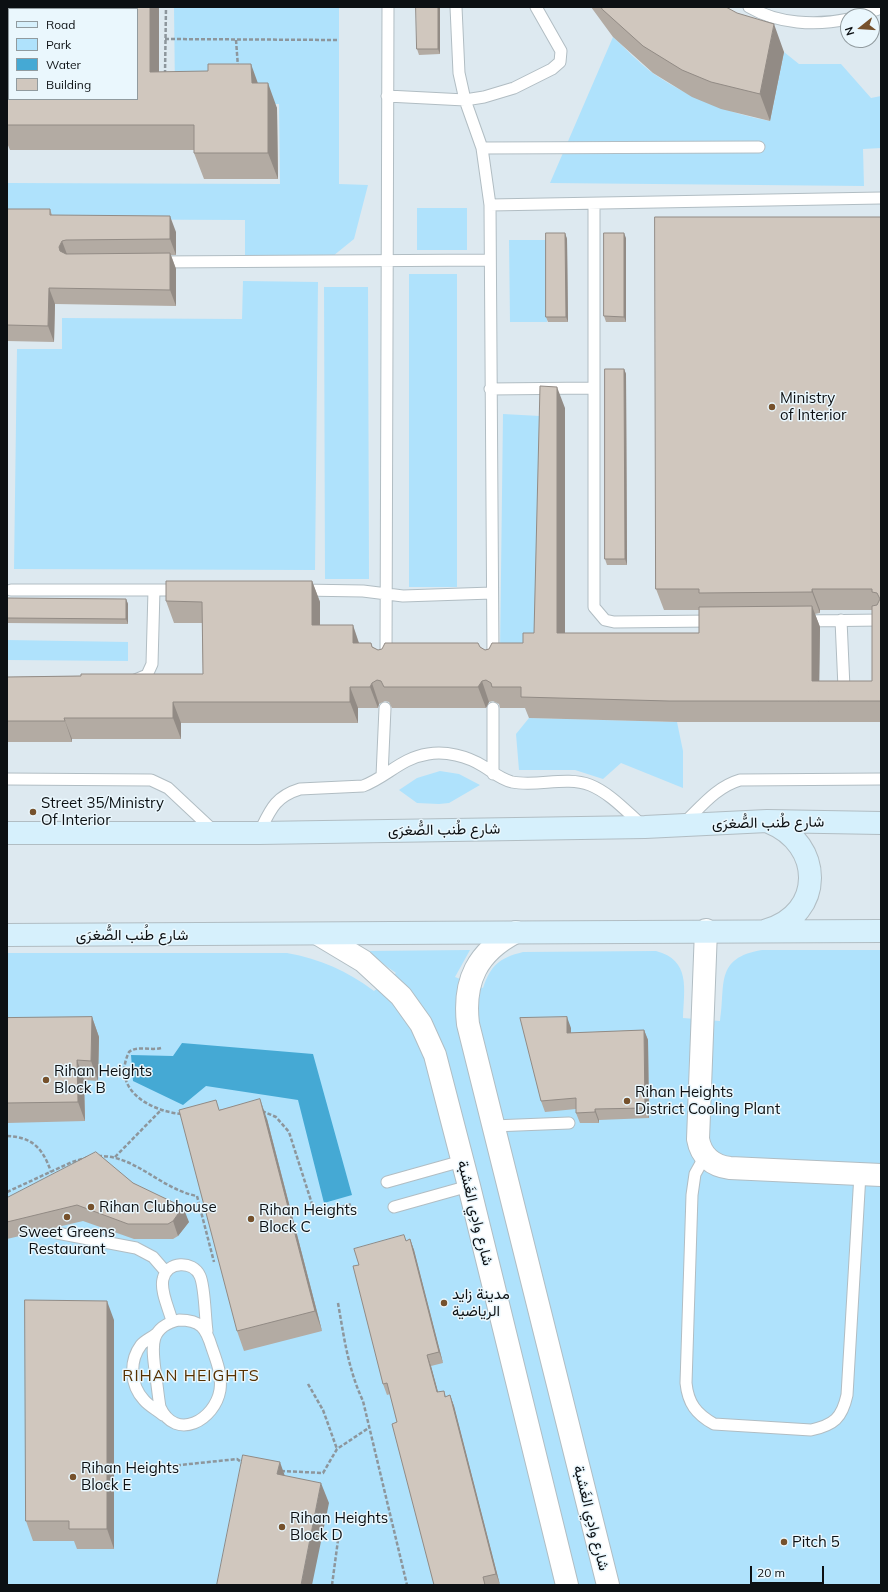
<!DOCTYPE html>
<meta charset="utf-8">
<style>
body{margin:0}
#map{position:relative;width:888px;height:1592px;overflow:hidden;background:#dde9f0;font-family:Mulish,sans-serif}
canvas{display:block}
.frame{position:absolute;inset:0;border:8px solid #0c1013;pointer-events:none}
.legend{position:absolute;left:8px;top:8px;width:130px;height:92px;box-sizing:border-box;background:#eaf7fd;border:1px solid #919b9f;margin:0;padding:5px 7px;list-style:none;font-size:12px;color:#0c1013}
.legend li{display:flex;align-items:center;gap:8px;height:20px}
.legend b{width:20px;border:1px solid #919b9f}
.north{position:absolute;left:840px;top:8px;width:40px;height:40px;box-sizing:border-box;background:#eaf7fd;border:1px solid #919b9f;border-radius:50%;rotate:253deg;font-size:11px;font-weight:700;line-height:16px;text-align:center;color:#0c1013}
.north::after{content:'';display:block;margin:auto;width:14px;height:18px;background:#76512c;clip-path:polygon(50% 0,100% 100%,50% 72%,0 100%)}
.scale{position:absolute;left:750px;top:1566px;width:74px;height:18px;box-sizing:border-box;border:2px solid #0c1013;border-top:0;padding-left:5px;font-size:12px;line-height:14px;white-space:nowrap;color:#0c1013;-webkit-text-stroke:3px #eaf7fd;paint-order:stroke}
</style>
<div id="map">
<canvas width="888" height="1592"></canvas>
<div class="frame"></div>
<ul class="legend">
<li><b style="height:5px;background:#d6f0fc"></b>Road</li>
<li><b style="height:11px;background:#afe2fc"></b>Park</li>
<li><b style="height:11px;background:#45a9d4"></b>Water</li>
<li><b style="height:11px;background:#d0c7be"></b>Building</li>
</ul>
<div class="north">N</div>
<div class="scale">20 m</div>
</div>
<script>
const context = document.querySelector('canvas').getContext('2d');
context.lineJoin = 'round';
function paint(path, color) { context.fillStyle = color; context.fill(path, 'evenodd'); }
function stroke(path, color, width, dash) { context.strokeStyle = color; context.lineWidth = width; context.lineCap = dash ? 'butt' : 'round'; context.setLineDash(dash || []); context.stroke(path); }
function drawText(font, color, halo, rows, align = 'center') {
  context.font = font + ' Mulish,Vazirmatn,sans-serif'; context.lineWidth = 3; context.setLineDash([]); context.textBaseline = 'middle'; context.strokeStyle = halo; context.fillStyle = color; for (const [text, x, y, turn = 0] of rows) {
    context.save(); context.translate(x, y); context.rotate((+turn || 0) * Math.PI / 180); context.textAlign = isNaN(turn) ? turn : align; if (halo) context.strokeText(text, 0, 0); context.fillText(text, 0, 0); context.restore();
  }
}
const green = new Path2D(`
 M174,7H339V184L368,185L354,239L333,256L245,255V220L7,219V183L280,184L279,104H265L175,92Z
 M613,37C626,49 639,63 654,74C689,98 728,113 770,121L784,52L799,64H841L871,98L881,96V148L863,149L864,186L550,183Z
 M417,208H467V250H417Z
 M509,240H546L547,322H510Z
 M409,274H457V587H409Z
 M243,281L318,282L315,570L14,569L17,349H62V318L242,319Z
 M324,287H368L369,579H325Z
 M503,414L540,416L542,639L500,654Z
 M7,640L128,642V661L7,660Z
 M529,718L677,722L683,751V788L621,763L603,779L575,770H519L516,734Z
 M440,771L459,774L480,785L449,803L439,804L417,803L399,790L417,778Z
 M470,950L455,977L483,988C491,965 499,958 523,952L656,951C691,960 684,989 683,1018L720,1021C726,985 714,958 762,950H881V1585H7V953H287C321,959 347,971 374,991L396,973L365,951Z`);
const water = new Path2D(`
 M182,1043L313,1054L352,1195L324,1203L298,1100L206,1086L183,1105L133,1081L131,1055L173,1056Z`);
const path = new Path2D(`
 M165,39L338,40
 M236,40L238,67
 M165,74L166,7
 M161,1048C150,1051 137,1045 129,1052C111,1089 149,1111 182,1114
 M262,1111L276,1117L289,1132L313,1207L321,1212L352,1204
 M7,1136C32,1137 43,1148 51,1172
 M98,1156C136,1155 160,1189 197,1196L214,1262
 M115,1157L161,1110
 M7,1192L72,1162L89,1157
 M338,1303C344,1337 348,1369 363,1401L407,1585
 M308,1384L323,1410L337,1449
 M171,1466L237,1459L244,1464
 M281,1471L323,1473L337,1449L370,1427
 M332,1585L338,1540`);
const lane = new Path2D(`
 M456,7L459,73L465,100L482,148L490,205L493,658
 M749,7C778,24 816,26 848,19
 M859,16L881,8
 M387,96L465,100L484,97L514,88L552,69L560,62L561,51L536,7
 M482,148L759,147
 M594,204V607L605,620L614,622L712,621
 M490,205L881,198
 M158,262L490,260
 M490,389L593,388
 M11,590H180
 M301,590L363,591L403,596L492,593
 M841,620L844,688
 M804,621L881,620
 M386,658L388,7
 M135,680L147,675L152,664L154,590
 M493,708V774
 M382,776L385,708
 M7,779L151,780L168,788L215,832
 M684,823C701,807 716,787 740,780L881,779
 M259,833C270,811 274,797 300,789L363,786C387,777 401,758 428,754C446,751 467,756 483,766C493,772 500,779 512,782C537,787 566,776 590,785C610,793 627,812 643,826
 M493,1126L569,1123
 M705,1156L695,1174L692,1195L686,1383C688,1403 696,1414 714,1424L811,1430C834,1425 842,1418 847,1395L860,1174
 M387,1182L462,1161
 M394,1207L469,1186
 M57,1233L136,1248L153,1257L166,1272
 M179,1320C201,1320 206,1328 212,1348C217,1362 222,1375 220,1390C215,1420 176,1442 160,1407C158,1395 157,1383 155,1370C152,1346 149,1327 179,1320Z
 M172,1321C169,1309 160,1291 163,1279C167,1261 193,1260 200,1276C205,1287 205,1318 207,1331
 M156,1334C151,1338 144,1341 141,1345C129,1361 130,1385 144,1400C149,1406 157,1410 163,1415`);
const street = new Path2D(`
 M706,930L698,1139C701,1156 712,1166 730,1168L881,1175
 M516,932C477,952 463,981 468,1024L608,1585
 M318,934L363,961L401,996L421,1024L435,1055L469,1186L567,1585`);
const secondary = new Path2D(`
 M7,833H259L645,827L767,821L881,823
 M767,930C824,914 824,844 769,822
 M7,935C298,934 590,931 881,931`);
const wall = new Path2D(`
 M7,7H159V72L258,83L277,108L278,179H204L194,153V150H10L7,143Z
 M440,7V54L419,55L417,49Z
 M591,7H726L784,52L770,121L721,109L692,97L653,73L613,37Z
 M810,7H821V8Z
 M7,209H50L52,215L176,232V255H171L176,269V306L55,304L54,342L7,341Z
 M881,217V722H677L529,718L525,708H500L499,704L493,701L489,702L486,708H392L389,702L385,701L379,704L378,708H358V723H181V739H72V742H7V677L203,674L202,623H174L166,601L312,581L320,602V625L359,643L373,647L378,650L480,647L485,650L523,643L534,633L565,408V633H699V610H664L656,589ZM820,610H872V681H819L820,627L815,614L820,613Z
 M565,233L567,239L568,322H548L546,317Z
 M626,238V322H606L604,316Z
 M624,369L626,374L627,565H607L605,559Z
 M7,598L126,599L128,604V624L7,623Z
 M92,1017L99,1037L98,1081L84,1080L85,1121L7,1123V1018Z
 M571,1028V1033L644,1030L648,1040L649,1118L599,1120V1123H580L576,1113V1109L545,1112L541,1101Z
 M220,1109L267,1119L322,1331L244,1351L237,1331Z
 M133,1183L189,1222L178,1236L173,1239H134L83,1221L7,1239V1198Z
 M410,1239L414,1250L443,1363L431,1366L438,1392L444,1391L446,1397L450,1395L454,1406L500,1585H434L397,1422L390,1394L387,1395L383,1384L359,1265L406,1241Z
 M114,1320V1549H77L74,1541H33L26,1521Z`);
const shadedWall = new Path2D(`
 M150,7H159V97L150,72Z
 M438,7H440V54L438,49Z
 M774,24L784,52L770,121L760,94Z
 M251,64L260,89L252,83Z
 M268,83L277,108L278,179L268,153Z
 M170,216L176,232V255L170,239Z
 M565,233L567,239L568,322L566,317Z
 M624,233L626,238V322L624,317Z
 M62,241L68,257L66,267L59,247Z
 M170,253L176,269V306L170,290Z
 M49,288L55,304L54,342L48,326Z
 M624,369L626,374L627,565L625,559Z
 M557,387L565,408V654L557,633Z
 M312,581L320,602V646L312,625Z
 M812,589L820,610V613L812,592Z
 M126,599L128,604V624L126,619Z
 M812,606L820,627L819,702L812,681Z
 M353,625L360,646L353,643Z
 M482,681L489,702L486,708L478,687Z
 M372,683L379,704L378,708L370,687Z
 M350,687L358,708V723L350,702Z
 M173,702L181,723V739L173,718Z
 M64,718L72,739V742Z
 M92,1017L99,1037L98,1081L91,1061Z
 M567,1017L571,1028V1043L567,1033Z
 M644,1030L648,1040L649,1118L645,1108Z
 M77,1060L84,1080L85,1121L78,1102Z
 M260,1099L267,1119L322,1331L315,1311Z
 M595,1109L599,1120V1123L595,1112Z
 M183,1207L189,1222L178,1236L173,1221Z
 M410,1239L414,1250L443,1363L439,1352Z
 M107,1301L114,1320V1549L107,1529Z
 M427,1355L431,1366L441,1403L437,1392Z
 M450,1395L454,1406L500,1585L496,1574Z
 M280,1462L287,1482L277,1474Z
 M321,1483L329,1503L312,1585H301Z`);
const building = new Path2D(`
 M7,7H150V72L208,71V64H251L252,83H268V153H194V125H7ZM9,9H137V99H9Z
 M416,7H438V49H417Z
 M601,7H726L737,13L774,24L760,94L711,82L682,70L643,46L603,10Z
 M7,209H50V215L170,216V239L66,240L62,241L59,247L60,251L66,254L170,253V290L49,288L48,326L7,325Z
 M655,217H881V701H669L521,697V687H492L491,683L486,680L482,681L478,687H384L381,681L377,680L372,683L370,687H350V702H173V718H64L65,721H7V677L81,676V674H203L202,602L166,601V581H312V625H353V643H371L372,647L378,650L382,649L385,643H478L480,647L485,650L489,649L492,643H523V633H534L540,386L557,387V633H699V607L812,606V681H872V606L877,605L880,599L877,593L872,592V589H812V592L699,593V589H656Z
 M546,233H565L566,317H546Z
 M604,233H624V317L604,316Z
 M605,369H624L625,559H605Z
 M7,598L126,599V619L7,618Z
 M92,1017L91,1061L77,1060L78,1102L7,1103V1018Z
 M567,1017V1033L644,1030L645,1108L595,1109V1112L576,1113V1098L541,1101L520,1018Z
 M260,1099L315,1311L237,1331L179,1110L216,1100L219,1110Z
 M96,1152L133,1183L183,1207L173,1221L168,1224H128L77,1205L7,1222V1198Z
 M404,1235L406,1241L410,1239L439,1352L427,1355L437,1392L444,1391L445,1397L450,1395L496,1574L483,1577L485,1585H434L392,1424L397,1422L387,1383L383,1384L353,1266L359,1265L354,1249Z
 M25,1300L107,1301V1529H69V1521H26Z
 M243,1455L280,1462L277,1474L321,1483L301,1585H217Z`);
const markers = [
 [772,407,4,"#76512c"],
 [33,812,4,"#76512c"],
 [46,1080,4,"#76512c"],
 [627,1101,4,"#76512c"],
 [91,1207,4,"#76512c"],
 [67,1217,4,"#76512c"],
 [251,1219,4,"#76512c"],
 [444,1303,4,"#76512c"],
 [73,1477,4,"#76512c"],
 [282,1527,4,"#76512c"],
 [784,1542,4,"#76512c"]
];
const poiNames = [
 ["Ministry",780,398],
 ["of Interior",780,415],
 ["Street 35/Ministry",41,803],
 ["Of Interior",41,820],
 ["Rihan Heights",54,1071],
 ["Block B",54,1088],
 ["Rihan Heights",635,1092],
 ["District Cooling Plant",635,1109],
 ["Rihan Clubhouse",99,1207],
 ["Rihan Heights",259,1210],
 ["Block C",259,1227],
 ["Sweet Greens",67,1232,"center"],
 ["Restaurant",67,1249,"center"],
 ["مدينة زايد",452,1294],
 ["الرياضية",452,1311],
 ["Rihan Heights",81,1468],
 ["Block E",81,1485],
 ["Rihan Heights",290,1518],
 ["Block D",290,1535],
 ["Pitch 5",792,1542]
];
const streetNames = [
 ["شارع طُنب الصُّغرَى",768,823,-1],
 ["شارع طُنب الصُّغرَى",444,830,-1],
 ["شارع طُنب الصُّغرَى",132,935],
 ["شارع وادِي الغَشبة",475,1213,76],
 ["شارع وادِي الغَشبة",591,1518,76]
];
const neighbourhoodNames = [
 ["RIHAN HEIGHTS",191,1376]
];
paint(green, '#afe2fc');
paint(water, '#45a9d4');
stroke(lane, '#b1bdc3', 13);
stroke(street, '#b1bdc3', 24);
stroke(secondary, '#b1bdc3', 24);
stroke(path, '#8d969c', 2.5, [4, 2]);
stroke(lane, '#fff', 11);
stroke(street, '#fff', 22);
stroke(secondary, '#d6f0fc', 22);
paint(wall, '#b3aba3');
paint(shadedWall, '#928b85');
paint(building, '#d0c7be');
stroke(building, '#928b85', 1);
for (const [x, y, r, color] of markers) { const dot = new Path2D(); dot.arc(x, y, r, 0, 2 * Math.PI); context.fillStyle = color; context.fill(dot); stroke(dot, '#eaf7fd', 1.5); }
drawText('15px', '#0c1013', '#eaf7fd', poiNames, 'left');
drawText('15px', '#0c1013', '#eaf7fd', streetNames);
context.letterSpacing = '1px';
drawText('16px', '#573100', '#eaf7fd', neighbourhoodNames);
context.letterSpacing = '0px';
</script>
